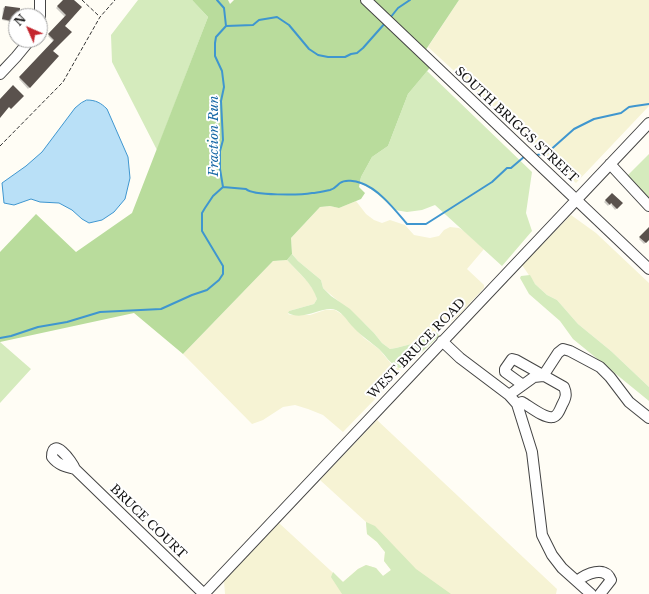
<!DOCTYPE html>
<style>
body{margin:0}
#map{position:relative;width:649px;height:594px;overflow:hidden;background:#fffdf5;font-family:"Libre Baskerville",serif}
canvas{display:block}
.north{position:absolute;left:8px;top:8px;width:40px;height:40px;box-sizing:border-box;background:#fff;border:1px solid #a0a0a0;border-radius:50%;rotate:315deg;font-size:11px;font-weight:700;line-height:16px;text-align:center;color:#111}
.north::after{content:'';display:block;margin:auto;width:14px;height:18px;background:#c4262e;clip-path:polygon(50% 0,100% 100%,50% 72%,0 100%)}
</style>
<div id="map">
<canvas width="649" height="594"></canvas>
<div class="north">N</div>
</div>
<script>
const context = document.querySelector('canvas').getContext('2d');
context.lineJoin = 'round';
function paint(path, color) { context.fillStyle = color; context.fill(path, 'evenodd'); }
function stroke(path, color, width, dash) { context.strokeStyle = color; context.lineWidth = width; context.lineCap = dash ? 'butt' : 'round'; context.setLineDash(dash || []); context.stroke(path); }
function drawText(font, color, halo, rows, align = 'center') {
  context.font = font + ' "Libre Baskerville",serif'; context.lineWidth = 4; context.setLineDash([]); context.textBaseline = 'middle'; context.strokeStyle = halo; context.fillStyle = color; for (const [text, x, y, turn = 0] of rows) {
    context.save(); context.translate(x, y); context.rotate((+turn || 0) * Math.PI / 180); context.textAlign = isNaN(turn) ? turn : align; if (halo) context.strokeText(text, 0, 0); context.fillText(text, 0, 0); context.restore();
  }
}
const farmland = new Path2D(`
 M459,0H649V106L576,183L428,47Z
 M356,201L366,214L374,220L382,223L390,220L405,225L414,235L430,238L439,236L444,230L450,227L459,228L464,231L484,249L467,269L484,285V288L456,318L433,335L419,342L396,348L390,349L382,343L374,333L365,324L323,288L321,280L298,261L292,254L291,238L320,207L330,206L339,208Z
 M571,215L596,233L649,283V387L611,351L578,324L557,300L547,295L535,284L522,265Z
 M287,260L308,282L315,292L317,299L314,304L289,311L288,314L291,315H310L325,310H335L343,315L364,338L379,349L392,365L399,368L400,371L376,398L343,432L323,415L308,409L295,405L283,407L263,420L252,424L183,354L273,261Z
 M377,420L557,589L556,594H225L224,581L279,523L343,582L358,569L366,565L376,568L383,576L391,570L384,561L385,552L377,542L367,534L366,522L320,480Z`);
const green = new Path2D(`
 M138,0H192L208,17L157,150L112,62L111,35Z
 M427,71L532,172L526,213L532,231L502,266L435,205L422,210L407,212L395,210L374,191L360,183L361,177L372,157L388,146L408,94Z
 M649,154V206L624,179Z
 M292,254L298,261L321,280L323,288L331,296L350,309L374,333L382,343L390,349L396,348L419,342L437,332L439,336L408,365L399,368C390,364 386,356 379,349C371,342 361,336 353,327C348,322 343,313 336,310C323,305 304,322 288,313L289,311L314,304L317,299C312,283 298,272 287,260Z
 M530,275L535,284L547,295L557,300L578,324L611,351L649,387V401L573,339L560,321L529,294L520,278L521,276Z
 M0,342L31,369L0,403Z
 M366,522L375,526L416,569L451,594H342L331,577L333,572L343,582L358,569L366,565L376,568L383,576L391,570L384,561L385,552L377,542L367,534Z`);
const forest = new Path2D(`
 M192,0H228L230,4L234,0H459L423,54L433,64L408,94L388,146L372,157L361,177L359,187L365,193L361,199L339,208L330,206L320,207L291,238L292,254L287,260L273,261L183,354L134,313L0,342V252L36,214L76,252L132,213L208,17Z`);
const water = new Path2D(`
 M87,100C96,100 101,103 107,109L128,157L130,178L125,199L114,212L102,220L89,223L82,219L72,210L59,203L40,202L31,199L14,205L4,203L2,183L26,166L42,152L75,108L81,103Z`);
const shadow = new Path2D(`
 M64,0H72L63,26L52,51L57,56L28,89L19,79L54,42L48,36L65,17L56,8Z
 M5,7L19,16H16V23L2,20L3,8Z
 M612,194L622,203L615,210L611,205L616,201L614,199L608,206L604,202Z
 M649,228V239L644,244L639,239Z`);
const stream = new Path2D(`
 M217,0L224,8L226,26
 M390,18L398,8L410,0
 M537,155L547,153L574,129L594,119L621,113L629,107L635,106L649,104
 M223,187L220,169V151L223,140L221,101L224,87L222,71L215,56V43L216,37L226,26L253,25L259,20L277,17L289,25L309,49L318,55L328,57H345L351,54L357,53L363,48L386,22
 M223,187L246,189C253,196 301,195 312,193C318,193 324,191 330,190C335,189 337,185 340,183C345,179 356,181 361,183C379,189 395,210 407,224H426L492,182L507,168H511L525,156
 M0,338L11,336L38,327L67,322L100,312L161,309L192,295L207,290L219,280L223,274V266L202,231V213L205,208L213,196L223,187`);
const building = new Path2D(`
 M63,0H74L82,7L65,26L72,32L53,51L59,56L30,88L19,77L54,40L48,34L66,15L57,6Z
 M5,6L20,8V16H16V22L2,19Z
 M13,85L24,96L11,109L9,107L0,118V99Z
 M612,193L623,203L617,209L611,203L610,205L605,200Z
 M649,227V240L646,243L639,237Z`);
const path = new Path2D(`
 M82,0L99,16
 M0,146L63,82L100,17L115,0`);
const minor = new Path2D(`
 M366,0L649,269
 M40,16V0
 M0,74L16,57L30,40
 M610,164L649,206
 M442,341L460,358L509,395L517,404L532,452L542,535L552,555L562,568L591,594
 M509,395L534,377L543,376L558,353L563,349L570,351L600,367L610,377L629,402L649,418
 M517,404L522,402C529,406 545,419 553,417C558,416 560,409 562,405C566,398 567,394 564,387L516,360L512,359L505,369V372L523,385
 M75,469C66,467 58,465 52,457C52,435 72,461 75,469L204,594
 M577,581C586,574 605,565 611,580L600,594
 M204,594L649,123`);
const streetNames = [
 ["SOUTH BRIGGS STREET",516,125,43],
 ["WEST BRUCE ROAD",417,349,-46],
 ["BRUCE COURT",148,522,44]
];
const waterNames = [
 ["Fraction Run",214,136,-90]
];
paint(farmland, '#f6f3d4');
paint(green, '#d5ebbd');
paint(forest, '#b9dc9c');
paint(water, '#b9e0f7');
stroke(water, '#3f96cf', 1);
paint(shadow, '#0003');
stroke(stream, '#3f96cf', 2);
paint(building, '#5a524d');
stroke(minor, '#444', 12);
stroke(path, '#333', 1, [4, 2]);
stroke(minor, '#fff', 10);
drawText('12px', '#111', '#fff', streetNames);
drawText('italic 13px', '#1768a6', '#fff', waterNames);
</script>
